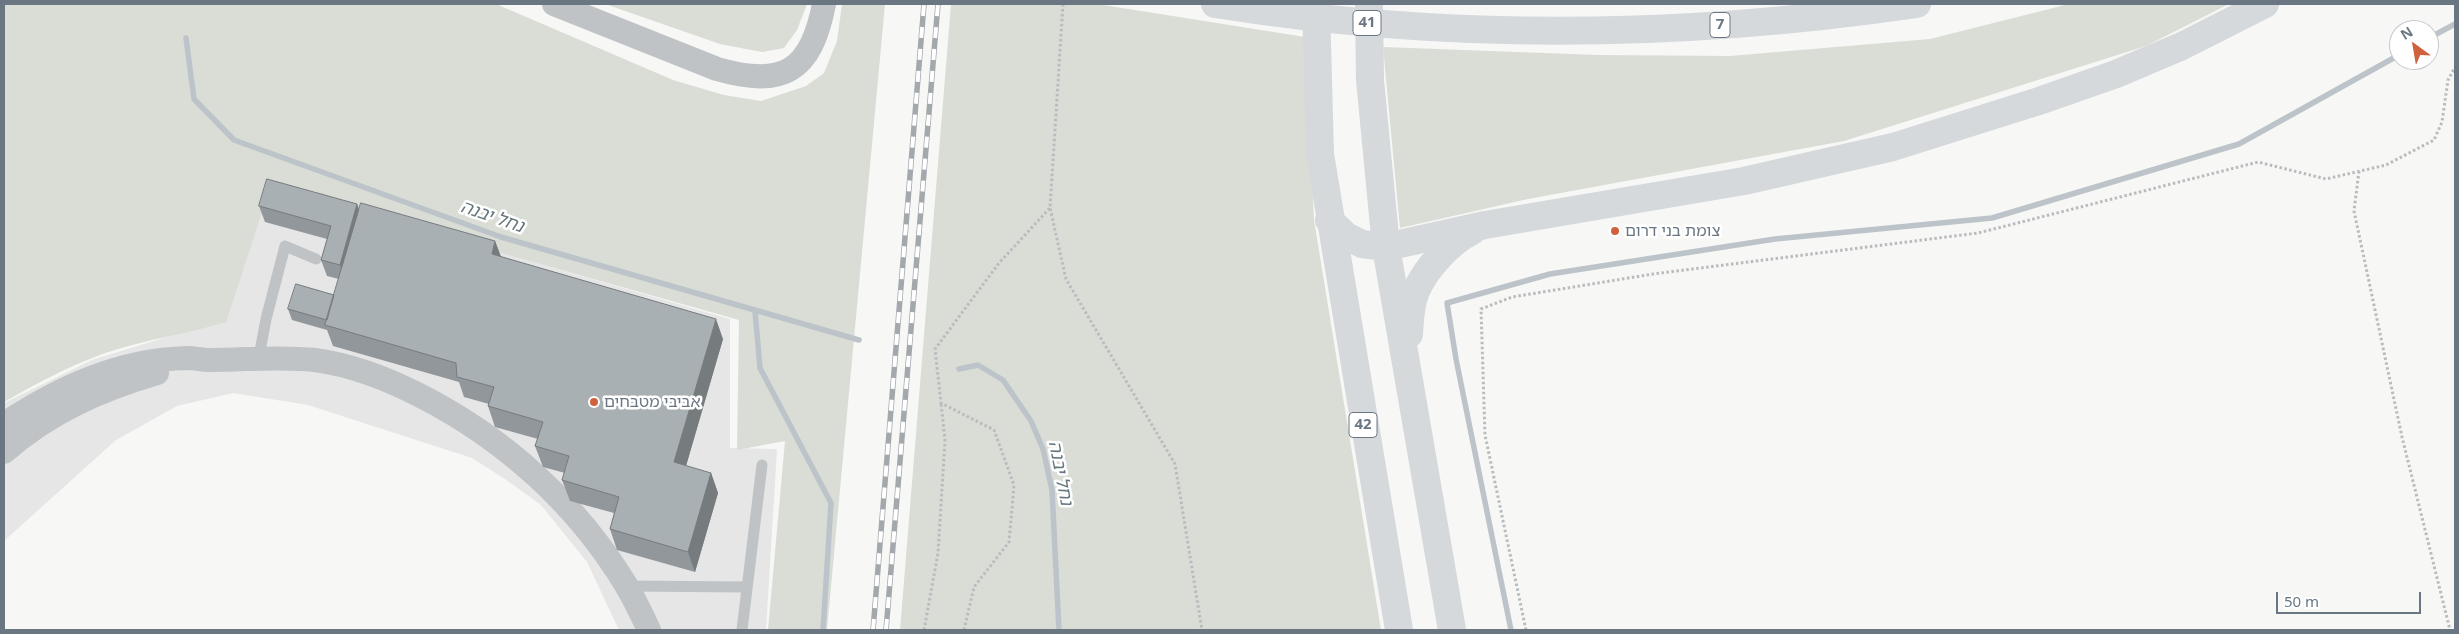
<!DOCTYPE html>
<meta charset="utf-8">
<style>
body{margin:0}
#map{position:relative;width:2459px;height:634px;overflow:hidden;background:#f7f7f5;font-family:"Noto Sans",sans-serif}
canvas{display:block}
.frame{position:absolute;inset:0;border:5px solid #6a7782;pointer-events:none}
.north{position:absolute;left:2389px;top:20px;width:50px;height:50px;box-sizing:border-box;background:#fff;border:1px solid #c3c9cd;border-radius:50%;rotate:328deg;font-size:14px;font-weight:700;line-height:20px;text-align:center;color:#6a7782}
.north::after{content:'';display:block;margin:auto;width:18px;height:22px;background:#cf613d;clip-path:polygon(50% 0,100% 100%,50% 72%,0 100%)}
.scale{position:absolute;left:2276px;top:592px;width:145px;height:22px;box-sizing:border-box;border:2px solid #6a7782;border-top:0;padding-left:6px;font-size:15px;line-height:18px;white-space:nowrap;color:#6a7782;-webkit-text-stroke:4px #fff;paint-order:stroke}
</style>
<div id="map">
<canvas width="2459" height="634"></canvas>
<div class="frame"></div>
<div class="north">N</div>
<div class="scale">50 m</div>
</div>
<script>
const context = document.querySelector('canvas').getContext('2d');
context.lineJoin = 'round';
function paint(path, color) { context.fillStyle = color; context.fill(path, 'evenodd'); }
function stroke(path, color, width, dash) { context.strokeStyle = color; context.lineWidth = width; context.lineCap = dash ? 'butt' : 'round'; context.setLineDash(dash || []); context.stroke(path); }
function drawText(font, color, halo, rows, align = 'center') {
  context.font = font + ' "Noto Sans","Noto Sans Hebrew",sans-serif'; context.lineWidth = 5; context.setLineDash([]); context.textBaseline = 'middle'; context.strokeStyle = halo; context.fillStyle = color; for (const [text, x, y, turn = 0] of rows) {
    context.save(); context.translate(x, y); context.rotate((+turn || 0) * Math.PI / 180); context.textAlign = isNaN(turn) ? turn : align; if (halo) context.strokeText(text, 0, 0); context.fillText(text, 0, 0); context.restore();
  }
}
const built = new Path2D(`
 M271,186L730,319V448L777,449L766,630H619L587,562L541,505L505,479L472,458L308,405L233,393L177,406L116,440L4,541V403L92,360L225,319Z`);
const green = new Path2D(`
 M4,4H496L673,80L724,95L761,101L806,86L824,73L837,41L842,4H885L827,630H768L785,441L737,450L739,320L270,188L226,322C191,333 154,338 118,349C78,361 41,381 4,402Z
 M605,4H807L797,30L784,48L762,52L720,44Z
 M951,4H1097L1305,37L1314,220L1381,630H900Z
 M2069,4H2229L2146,46L1844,141L1528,199L1400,228L1383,47L1598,55L1730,56L1930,39Z`);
const stream = new Path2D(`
 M186,38L194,99L234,140L501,237L859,340
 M2429,38L2455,24
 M755,311L760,368L831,503L823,630
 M959,369L978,365L1003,380L1031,421L1043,449L1052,490L1059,630
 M1511,630L1456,359L1447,303L1550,274L1775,239L1992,218L2239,144L2399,55`);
const path = new Path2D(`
 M1063,4L1050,208L1066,279L1175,464L1202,630
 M2359,171L2354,211L2402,437L2450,630
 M924,630L938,553L945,440L941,403
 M964,630L974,587L1009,542L1014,485L994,430L941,403L935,349L999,263L1050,208
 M1526,630L1485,435L1481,309L1512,297L1653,274L1978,233L2258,162L2326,179L2386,165L2434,140L2442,122L2448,80L2455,67`);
const lane = new Path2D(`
 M259,357L266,319L285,246L316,259
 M627,586L747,587
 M742,630L762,465`);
const street = new Path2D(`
 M554,4L717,69C783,88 811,72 824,4
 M4,424C60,387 119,360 187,358C195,358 203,360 210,360C245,360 280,356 315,360C352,365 388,379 421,396C505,439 577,504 626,585C635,600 642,615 649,630
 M4,452C49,412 100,390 157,373`);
const highway = new Path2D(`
 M1215,4C1447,41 1685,38 1917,4
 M1316,4L1320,154L1399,630
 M1369,6L1370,80L1386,247L1452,630
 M1329,220L1346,236L1362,244L1386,247L1485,225L1744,181L1893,147L2039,101L2116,74L2182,46L2265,4
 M1409,334C1410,319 1410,305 1416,291C1426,268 1450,242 1472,231`);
const rail = new Path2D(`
 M873,630L924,4
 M886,630L938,4`);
const wall = new Path2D(`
 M357,204L359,210L495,241L501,257L723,339L686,466L711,473L718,493L695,572L617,550L610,529L614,513L570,501L562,480L565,473L543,467L535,446L538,439L495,427L488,406L489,404L464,397L459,382L333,346L327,330L292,320L288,309L334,295L339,279L327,276L321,260L327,239L265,222L259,206Z`);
const shadedWall = new Path2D(`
 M357,204L363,220L346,281L340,265Z
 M495,241L503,262L492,254Z
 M716,319L723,339L681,483L674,462Z
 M711,473L718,493L695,572L688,552Z`);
const building = new Path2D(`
 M267,179L357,204L340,265L321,260L331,226L259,206Z
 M361,203L495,241L492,254L716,319L674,462L711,473L688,552L610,529L619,497L562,480L569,456L535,446L543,422L488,406L494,387L457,377L456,363L325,325Z
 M296,284L334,295L327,320L288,309Z`);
const markers = [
 [1615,231,5,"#cf613d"],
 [594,402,5,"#cf613d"]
];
const shields = [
 [1367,23,28],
 [1720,25,20],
 [1363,425,28]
];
const shieldNames = [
 ["41",1367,23],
 ["7",1720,25],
 ["42",1363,425]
];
const poiNames = [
 ["צומת בני דרום",1625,231],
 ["אביבי מטבחים",604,402]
];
const waterNames = [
 ["נחל יבנה",492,217,19],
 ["נחל יבנה",1060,473,79]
];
paint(built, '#e5e6e5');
paint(green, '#d9ddd6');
stroke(stream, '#bcc4c9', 5.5);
stroke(path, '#b9bcbe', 3, [2.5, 2.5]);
stroke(lane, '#bfc3c6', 11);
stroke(street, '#bfc3c6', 24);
stroke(highway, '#d5d9dc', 28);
stroke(rail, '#a3a8ad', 5.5);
stroke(rail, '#fff', 4, [11]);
paint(wall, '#91979b');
paint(shadedWall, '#767b7e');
paint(building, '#a9b0b4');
stroke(building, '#767b7e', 1);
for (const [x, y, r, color] of markers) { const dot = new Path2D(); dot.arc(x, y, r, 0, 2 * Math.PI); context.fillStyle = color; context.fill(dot); stroke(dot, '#fff', 2); }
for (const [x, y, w] of shields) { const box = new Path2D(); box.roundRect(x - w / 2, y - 12.5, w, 25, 4); context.fillStyle = '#fff'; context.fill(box); stroke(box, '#6a7782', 1); }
drawText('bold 15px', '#6a7782', null, shieldNames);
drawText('16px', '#6a7782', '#fff', poiNames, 'left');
drawText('italic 18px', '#66777e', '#fff', waterNames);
</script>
